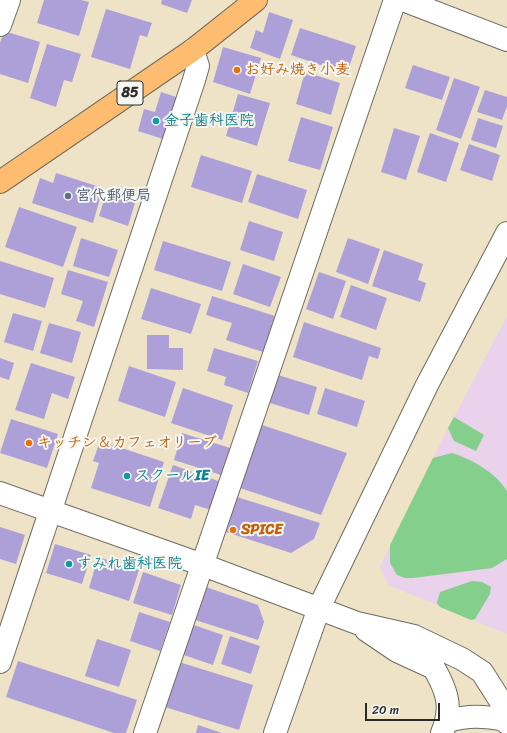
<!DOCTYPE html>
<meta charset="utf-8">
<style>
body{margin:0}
#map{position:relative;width:507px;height:733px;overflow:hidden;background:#eee3c7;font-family:Sriracha,sans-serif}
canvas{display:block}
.scale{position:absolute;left:365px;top:703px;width:75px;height:18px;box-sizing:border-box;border:2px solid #2b2b2b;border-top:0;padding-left:5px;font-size:12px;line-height:14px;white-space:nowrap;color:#2b2b2b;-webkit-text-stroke:3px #f6f6f2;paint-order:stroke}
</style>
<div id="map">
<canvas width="507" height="733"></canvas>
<div class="scale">20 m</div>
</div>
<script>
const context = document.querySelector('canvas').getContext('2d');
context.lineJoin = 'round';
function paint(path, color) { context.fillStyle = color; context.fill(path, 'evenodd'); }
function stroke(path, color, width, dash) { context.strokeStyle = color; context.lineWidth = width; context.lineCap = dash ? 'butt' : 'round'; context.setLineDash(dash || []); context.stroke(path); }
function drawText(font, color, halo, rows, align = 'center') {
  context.font = font + ' Sriracha,"Klee One",sans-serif'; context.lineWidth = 4; context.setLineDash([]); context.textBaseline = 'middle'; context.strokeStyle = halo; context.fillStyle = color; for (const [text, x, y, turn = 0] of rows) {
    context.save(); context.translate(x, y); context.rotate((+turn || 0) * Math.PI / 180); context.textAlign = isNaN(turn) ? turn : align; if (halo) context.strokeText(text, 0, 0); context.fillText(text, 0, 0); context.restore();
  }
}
const built = new Path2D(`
 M507,316V634L388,585L380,566L441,442Z`);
const green = new Path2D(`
 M454,417L484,435L476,451L454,441L448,428Z
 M452,453C473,460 495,472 507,491V559L492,568L413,578H405L397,575L390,563V545L433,458Z
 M472,581L482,582L491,587L490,594L475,619L471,620L440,607L437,603L440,592Z`);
const building = new Path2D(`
 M44,0H81L89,2L79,36L37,23Z
 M162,0H192L187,13L161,4Z
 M106,9L152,23L147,37L140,35L130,69L91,57Z
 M269,12L293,20L280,59L250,48L256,30L263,33Z
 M300,28L356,46L347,74L291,55Z
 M4,31L40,42L28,83L0,74V43Z
 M47,44L81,54L72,82L64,80L56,107L30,98Z
 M223,47L261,58L250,94L213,82Z
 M413,65L450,77L442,100L405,88Z
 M305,72L340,83L331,115L296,104Z
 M454,78L480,87L461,139L436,130Z
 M485,90L507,97V106L502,120L477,112Z
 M161,92L179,98L166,140L138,131L144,109L155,112Z
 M238,94L270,103L257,146L226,136Z
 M301,117L333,127L320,170L288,161Z
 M478,118L503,126L496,148L471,140Z
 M394,128L420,136L406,180L381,172Z
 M430,133L459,143L446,182L417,172Z
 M469,144L500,155L492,181L460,170Z
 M201,155L252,171L242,203L191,187Z
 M56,173L103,188L93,223L32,203L40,178L53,183Z
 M257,174L307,190L298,219L248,202Z
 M106,194L135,203L128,226L99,216Z
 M19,207L77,227L63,267L5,247Z
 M249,221L283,232L274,261L240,250Z
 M81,238L118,250L109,277L73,266Z
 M348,238L380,249L368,284L336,272Z
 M163,241L231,262L222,291L154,270Z
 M384,250L423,264L418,280L426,283L420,302L372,286Z
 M0,261L54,278L45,308L0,294Z
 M243,264L281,277L270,307L233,294Z
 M68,270L108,282L94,327L76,321L83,301L61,294Z
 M319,272L346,281L333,319L306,309Z
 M351,285L387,298L376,330L340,317Z
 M151,288L201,304L191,334L141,319Z
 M212,296L275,316L263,352L226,340L232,323L206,315Z
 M13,313L42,321L33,351L4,342Z
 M304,322L381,348L378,359L369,356L362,380L293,357Z
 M49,323L81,332L72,363L40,353Z
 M147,335H169V348H183V370L147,369Z
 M214,348L258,361L248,393L224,385L226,377L207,371Z
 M0,358L14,363L9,380L0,377Z
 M31,363L75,377L68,399L52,393L44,419L15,410Z
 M129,366L176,382L165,417L118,401Z
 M278,375L317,387L309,415L270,403Z
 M183,388L233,405L222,440L171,423Z
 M325,388L365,401L357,427L317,414Z
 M11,419L58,434L47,468L0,453Z
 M262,425L347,453L321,515L240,488Z
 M182,433L230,448L221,475L174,460Z
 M100,441L164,462L150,507L91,488L99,463L93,461Z
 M173,465L221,482L211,510L195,505L191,519L158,508Z
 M237,497L320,523L314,539L291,553L226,532Z
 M0,527L25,535L16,564L0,559Z
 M55,544L91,555L82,584L46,573Z
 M98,557L139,570L129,601L89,588Z
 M143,572L181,585L172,615L133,603Z
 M203,586L258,605L264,622L258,640L192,619Z
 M139,612L170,622L160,651L130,641Z
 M191,624L223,635L213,665L181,654Z
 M230,636L260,646L251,674L221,664Z
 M97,639L131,650L119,687L85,676Z
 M18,661L137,700L126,733H114L6,697Z
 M179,662L253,685L239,730L165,707Z
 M198,725L222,733H196Z`);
const minor = new Path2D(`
 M403,0L507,40
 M0,25L9,0
 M0,493L203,565L357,623L414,636L462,659L482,672L503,705L507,723
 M366,630L397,651L434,668C447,691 453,707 442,733
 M0,662L194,80L198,66L193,50
 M447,721C469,715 484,716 506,720
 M145,733L395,0
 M275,733L319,608L427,385L507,233`);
const major = new Path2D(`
 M0,182L193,50L256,0`);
const markers = [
 [237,70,4,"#e8710a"],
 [156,121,4,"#0f9aa8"],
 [68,196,4,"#5c6f8a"],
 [29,443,4,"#e8710a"],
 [127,476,4,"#0f9aa8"],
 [233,530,4,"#e8710a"],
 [69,564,4,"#0f9aa8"]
];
const shields = [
 [130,93,26]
];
const shieldNames = [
 ["85",130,93]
];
const foodNames = [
 ["お好み焼き小麦",245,70],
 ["キッチン＆カフェオリーブ",37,443],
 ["SPICE",241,530]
];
const cultureNames = [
 ["金子歯科医院",164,121],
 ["スクールIE",135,476],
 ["すみれ歯科医院",77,564]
];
const serviceNames = [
 ["宮代郵便局",76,196]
];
paint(built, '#ead1ec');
paint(green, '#84cf8b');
paint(building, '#ada0d9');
stroke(minor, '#6f6b62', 24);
stroke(major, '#6f6b62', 24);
stroke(minor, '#fff', 22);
stroke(major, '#febc70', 22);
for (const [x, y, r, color] of markers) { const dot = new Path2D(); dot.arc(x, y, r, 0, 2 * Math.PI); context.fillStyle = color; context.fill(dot); stroke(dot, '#f6f6f2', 1.5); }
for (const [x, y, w] of shields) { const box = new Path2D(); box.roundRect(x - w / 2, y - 12, w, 24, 3); context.fillStyle = '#f6f6f2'; context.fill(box); stroke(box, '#2b2b2b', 1); }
drawText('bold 14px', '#2b2b2b', null, shieldNames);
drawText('bold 15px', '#c56008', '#f6f6f2', foodNames, 'left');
drawText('bold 15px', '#0d838f', '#f6f6f2', cultureNames, 'left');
drawText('bold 15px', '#4e5e75', '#f6f6f2', serviceNames, 'left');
</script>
